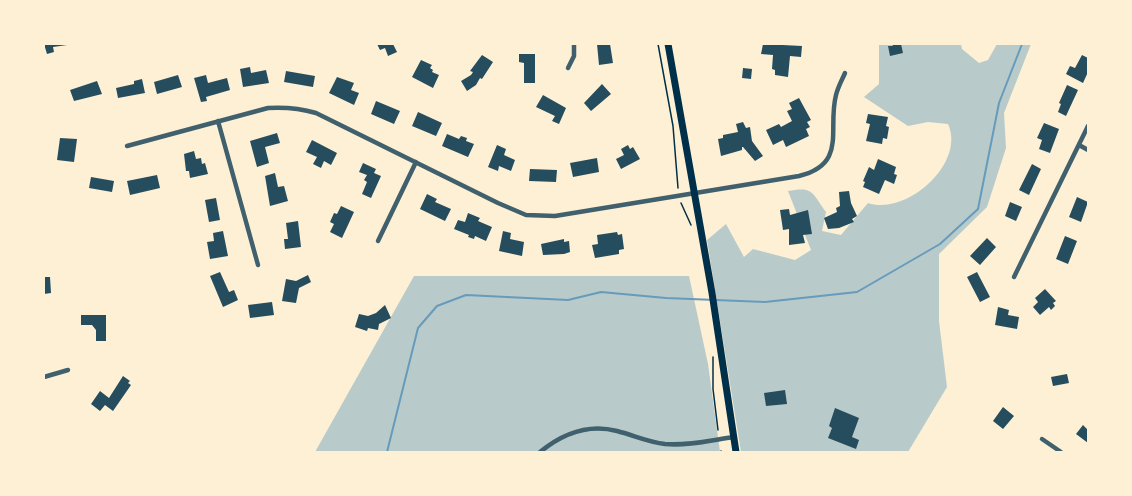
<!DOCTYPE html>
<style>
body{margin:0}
#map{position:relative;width:1132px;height:496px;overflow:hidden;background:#fdf0d5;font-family:Jost,sans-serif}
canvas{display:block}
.frame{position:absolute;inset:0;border:45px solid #fdf0d5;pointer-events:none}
</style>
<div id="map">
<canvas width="1132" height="496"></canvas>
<div class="frame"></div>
</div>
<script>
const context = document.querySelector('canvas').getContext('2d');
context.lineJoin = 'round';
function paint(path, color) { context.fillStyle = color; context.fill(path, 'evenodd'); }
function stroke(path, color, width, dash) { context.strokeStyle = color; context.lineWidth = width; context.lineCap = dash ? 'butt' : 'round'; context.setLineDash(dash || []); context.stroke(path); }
const green = new Path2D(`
 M879,44H961L962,49L979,63L988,60L997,44H1031L1004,113L1006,148L987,207L939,254V321L947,387L908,452H741L707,240L726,224L744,257L753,249L795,260L811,250L788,191C814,186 812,193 826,212L822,231L841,235L868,203C907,216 966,163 948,124L928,122L908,126L864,97L879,84Z
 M414,276H689L708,364L720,452H315Z`);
const stream = new Path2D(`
 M387,452L418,328L437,306L466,295L568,300L601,292L666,298L765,302L857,292L940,244L978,209L999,103L1022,44`);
const building = new Path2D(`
 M44,44H67V45L53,47L54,52L47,54Z
 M377,44H393L397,52L388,56L385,48L380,50Z
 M597,44H610L613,63L599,65Z
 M763,44L802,46L801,57L790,56L788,77L775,75V70L772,69L773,55L761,54Z
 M892,44H901L903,53L890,56L888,46H893Z
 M519,54H535V83H524V63L519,62Z
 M482,55L493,62L482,79L480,78L476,85L467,91L461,81L471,75L473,72L470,71Z
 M1082,55L1088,58V72L1083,83L1066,74L1070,66L1075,68Z
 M421,60L432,65L430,68L433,70L432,72L439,75L433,88L412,77Z
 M250,67L251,73L266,70L269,83L243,87L240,69Z
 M743,68L752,69L751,79L742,78Z
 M286,71L315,76L313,87L284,82Z
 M178,75L182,87L157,94L154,82Z
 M206,75L208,83L227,78L230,90L206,97L207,101L201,102L194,78Z
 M337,77L354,83L351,90L359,93L354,105L329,93Z
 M142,79L145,93L118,98L116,88L134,84V81Z
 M97,81L102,94L74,101L70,90Z
 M602,84L611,94L591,111L584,103Z
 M1067,85L1078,90L1066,116L1058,112L1061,104L1059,103Z
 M543,95L566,108L559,124L552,121L555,116L536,107Z
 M799,98L811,120L807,122L810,127L806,129L809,136L786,147L783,140L773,145L766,130L779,124L781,127L792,121L787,111L792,109L789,103Z
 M376,101L400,111L394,124L371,114Z
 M418,112L442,123L436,136L412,126Z
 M868,114L888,117L886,126L889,127L887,139L883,138L882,144L866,141L870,124L866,123Z
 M743,122L746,128L750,127L752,141L763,156L755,161L743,147H742V150L721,156L718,139L723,138V135L738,132L736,124Z
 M1044,123L1059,129L1050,153L1039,149L1042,140L1037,138Z
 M277,133L280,143L265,147L269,163L257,167L250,141Z
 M447,134L459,139L461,136L467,138L466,141L474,144L468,157L442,146Z
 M60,138L77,139L74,162L57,160Z
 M312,140L337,153L331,165L324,161L321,168L313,164L317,157L306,152Z
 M497,145L506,149L504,155L515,160L511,171L499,166L498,171L488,167Z
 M628,145L630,149L633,147L640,159L621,169L616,159L624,155L621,149Z
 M194,151L196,159L201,158L202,164L205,163L208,174L190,178L189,171H186L184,154Z
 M597,158L599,172L573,177L570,163Z
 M878,159L896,167L894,174L897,175L894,184L885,180L879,194L863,187L865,182L863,181L869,167L874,170Z
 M363,163L376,169L374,173L381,176L371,198L362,194L367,182L364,180L367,175L359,172Z
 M1032,164L1041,169L1029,195L1019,190Z
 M530,169L557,170L556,182L529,181Z
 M275,173L278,187L284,186L288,201L270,206L265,176Z
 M157,175L160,188L130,195L127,181Z
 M91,177L114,181L112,192L89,188Z
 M849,191L851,203L857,216L852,219L854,222L839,228L828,229L824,218L837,212L836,208L840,206L839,192Z
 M427,194L437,199L435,202L451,209L445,221L420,209Z
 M1077,197L1088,202L1081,222L1069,217Z
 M216,198L220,220L209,222L205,200Z
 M1010,202L1022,207L1016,221L1005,216Z
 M341,206L354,212L342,238L330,232L334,224L330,222L334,213L337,214Z
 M789,209L790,215L808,210L812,234L803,235L805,243L789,245V229L783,230L780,210Z
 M468,213L480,218L478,221L492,227L486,241L475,236L474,239L468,237L469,235L454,229L458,220L465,222Z
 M298,221L301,247L285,249L284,239H288L286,223Z
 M223,231L228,256L210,259L207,242L214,241L213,233Z
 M503,231L511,233L510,239L524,242L522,256L499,251Z
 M617,232L618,235L622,234L624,249L619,250V254L595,258L592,245L598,244L597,235Z
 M1065,236L1077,241L1068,264L1056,259Z
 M987,238L996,247L980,265L970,256Z
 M564,239V242L569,241L570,252L564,254L543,255L541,244Z
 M220,272L229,292L234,290L238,300L223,307L210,276Z
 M977,272L990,297L980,302L967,277Z
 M308,275L311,282L299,288L296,303L282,301L286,279L296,281Z
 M44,277H50L51,293L44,294Z
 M1045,289L1056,301L1053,303L1055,306L1051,310L1049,307L1040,315L1033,307L1038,302L1035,298Z
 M272,302L274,315L250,318L248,305Z
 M385,305L391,318L379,324L378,330L368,328L367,331L355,327L359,314L368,316L376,313Z
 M998,307L1009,310L1008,315L1019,317L1017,329L995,325Z
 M81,315H106V341H96V330L92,325H81Z
 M1067,374L1069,383L1053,386L1051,377Z
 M123,376L130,381L128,383L131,385L113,411L105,405L100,411L91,404L100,391L109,398Z
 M785,390L787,404L766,406L764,393Z
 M1003,407L1014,416L1003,429L993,421Z
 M835,408L859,418L852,437L859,440L856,449L828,438L832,428L829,426Z
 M1083,425L1088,430V443L1076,434Z`);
const path = new Path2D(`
 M658,44L673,126L678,188
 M681,203L691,225
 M713,357V389L718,430
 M721,451L722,452`);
const minor = new Path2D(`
 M568,68L574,56V44
 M218,121L258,265
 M1079,145L1088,150
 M127,146L268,108C285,107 299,108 316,113L498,203L526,215L555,216L799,176C848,164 827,129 836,95C838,87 842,80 845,73
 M378,241L416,162
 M1014,277L1088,126
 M44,377L68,370
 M1042,439L1061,452
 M540,452C562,434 587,423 617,431C633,435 648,442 665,444C688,446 712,440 734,437`);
const secondary = new Path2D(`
 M668,44L712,293L736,452`);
paint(green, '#b9caca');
stroke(stream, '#669bbc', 2);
paint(building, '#264d5e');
stroke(path, '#003049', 1.5);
stroke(minor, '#3f606c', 4.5);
stroke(secondary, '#003049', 7);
</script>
